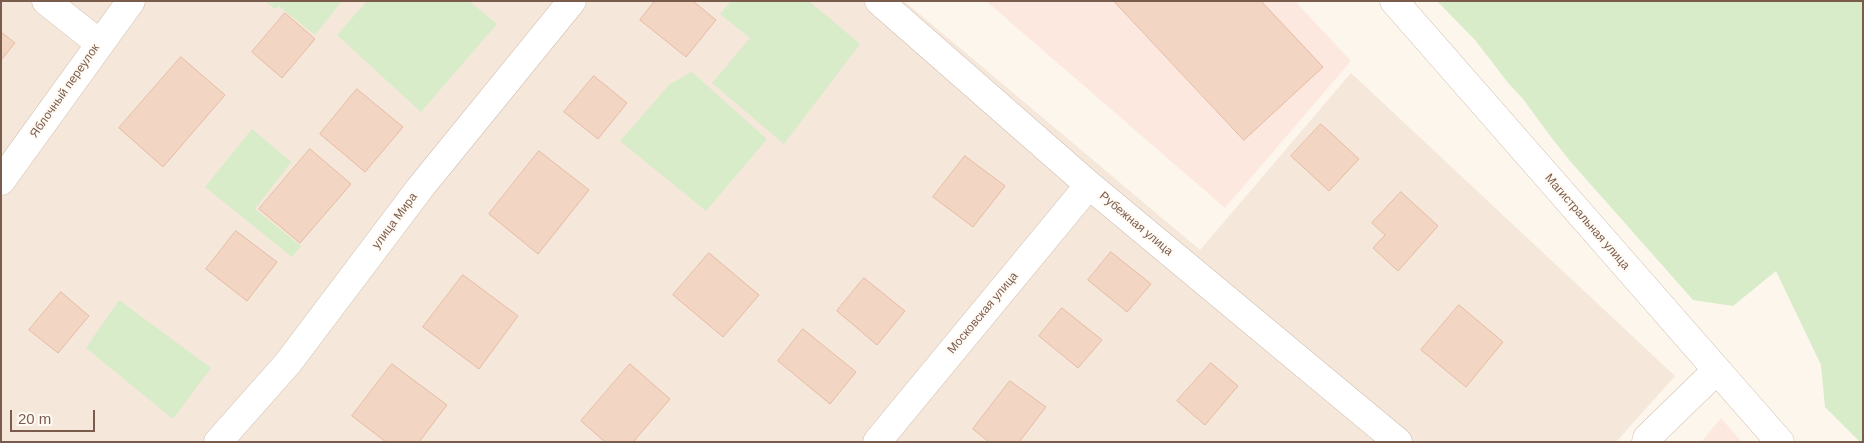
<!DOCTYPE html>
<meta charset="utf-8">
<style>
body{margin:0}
#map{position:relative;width:1864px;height:443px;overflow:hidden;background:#fdf6ec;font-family:Helvetica,sans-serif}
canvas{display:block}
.frame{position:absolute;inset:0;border:2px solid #7a5c4d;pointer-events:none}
.scale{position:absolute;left:10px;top:410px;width:85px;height:22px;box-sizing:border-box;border:2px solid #7a5c4d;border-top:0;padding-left:6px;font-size:15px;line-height:18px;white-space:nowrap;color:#7a5c4d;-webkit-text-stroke:4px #fffaf3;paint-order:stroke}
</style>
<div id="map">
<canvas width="1864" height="443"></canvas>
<div class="frame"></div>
<div class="scale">20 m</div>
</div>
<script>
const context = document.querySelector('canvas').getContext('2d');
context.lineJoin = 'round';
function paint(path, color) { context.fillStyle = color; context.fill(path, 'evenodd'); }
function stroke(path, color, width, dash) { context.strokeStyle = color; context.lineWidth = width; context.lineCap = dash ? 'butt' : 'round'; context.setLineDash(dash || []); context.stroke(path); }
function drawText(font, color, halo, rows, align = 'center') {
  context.font = font + ' Helvetica,sans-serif'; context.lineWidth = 4; context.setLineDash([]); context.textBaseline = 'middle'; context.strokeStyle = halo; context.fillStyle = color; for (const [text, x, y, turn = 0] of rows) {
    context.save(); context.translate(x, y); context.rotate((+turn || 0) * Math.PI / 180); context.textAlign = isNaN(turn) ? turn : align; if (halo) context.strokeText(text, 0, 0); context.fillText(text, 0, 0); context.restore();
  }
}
const residential = new Path2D(`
 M1,1H904L1200,250L1351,73L1675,376L1616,442H1Z`);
const commercial = new Path2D(`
 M986,1H1295L1351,61L1225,208Z
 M1721,418L1742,442H1701Z`);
const green = new Path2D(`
 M265,1H342L315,35L279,6L275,9Z
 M367,1H469L497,24L421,112L337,35Z
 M731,1H809L860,44L784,144L712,83L750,38L720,14Z
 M1437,1H1863V442H1860L1825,407L1821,365L1776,271L1733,306L1693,300L1570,161L1551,137L1523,99L1509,84L1475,40Z
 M692,72L767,139L706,211L620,141L670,84Z
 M252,129L291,162L255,209L301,246L292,257L205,187Z
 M119,300L211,368L173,419L86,348Z`);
const building = new Path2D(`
 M655,1H693L716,20L686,57L640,20Z
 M1114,1H1261L1323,67L1244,140Z
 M285,13L315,39L282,78L252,52Z
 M1,32L15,43L1,60Z
 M181,57L225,95L163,167L119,128Z
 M594,76L627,103L598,139L564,112Z
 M357,89L403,127L365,172L320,134Z
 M1321,124L1359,159L1329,191L1291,156Z
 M310,149L351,184L300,243L259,209Z
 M539,151L589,190L538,254L489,214Z
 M965,156L1005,186L973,227L933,197Z
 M1401,192L1438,226L1398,271L1373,248L1385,235L1372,223Z
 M236,231L277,262L247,301L206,269Z
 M1111,252L1151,284L1127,312L1088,280Z
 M709,253L759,295L723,337L673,295Z
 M463,275L518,316L479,369L423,327Z
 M864,278L905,311L877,345L837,311Z
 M61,292L89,316L58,353L29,330Z
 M1459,305L1503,342L1466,387L1421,350Z
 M1062,308L1102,340L1078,368L1039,336Z
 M803,329L856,372L830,404L778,361Z
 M1211,363L1238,386L1205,425L1177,401Z
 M392,364L447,405L419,442H386L352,416Z
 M630,364L670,399L633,442H605L581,421Z
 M1010,381L1046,407L1019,442H989L973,429Z`);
const minor = new Path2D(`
 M46,1L99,43
 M879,1L1089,185L1398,442
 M1394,1L1780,442
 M1,181L131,1
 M218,442L288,363L420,188L572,1
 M877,442L1089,185
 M1646,442L1647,438L1717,370`);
const streetNames = [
 ["Яблочный переулок",65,91,-55],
 ["улица Мира",395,221,-53],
 ["Магистральная улица",1587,222,49],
 ["Рубежная улица",1136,224,40],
 ["Московская улица",983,313,-50]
];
paint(residential, '#f5e8da');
paint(commercial, '#fde8e0');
paint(green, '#d8ecc9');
paint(building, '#f3d5c3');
stroke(building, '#e6bba3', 1);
stroke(minor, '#d1beb0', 29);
stroke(minor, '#fff', 28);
drawText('12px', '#7a5c4d', '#fffaf3', streetNames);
</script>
